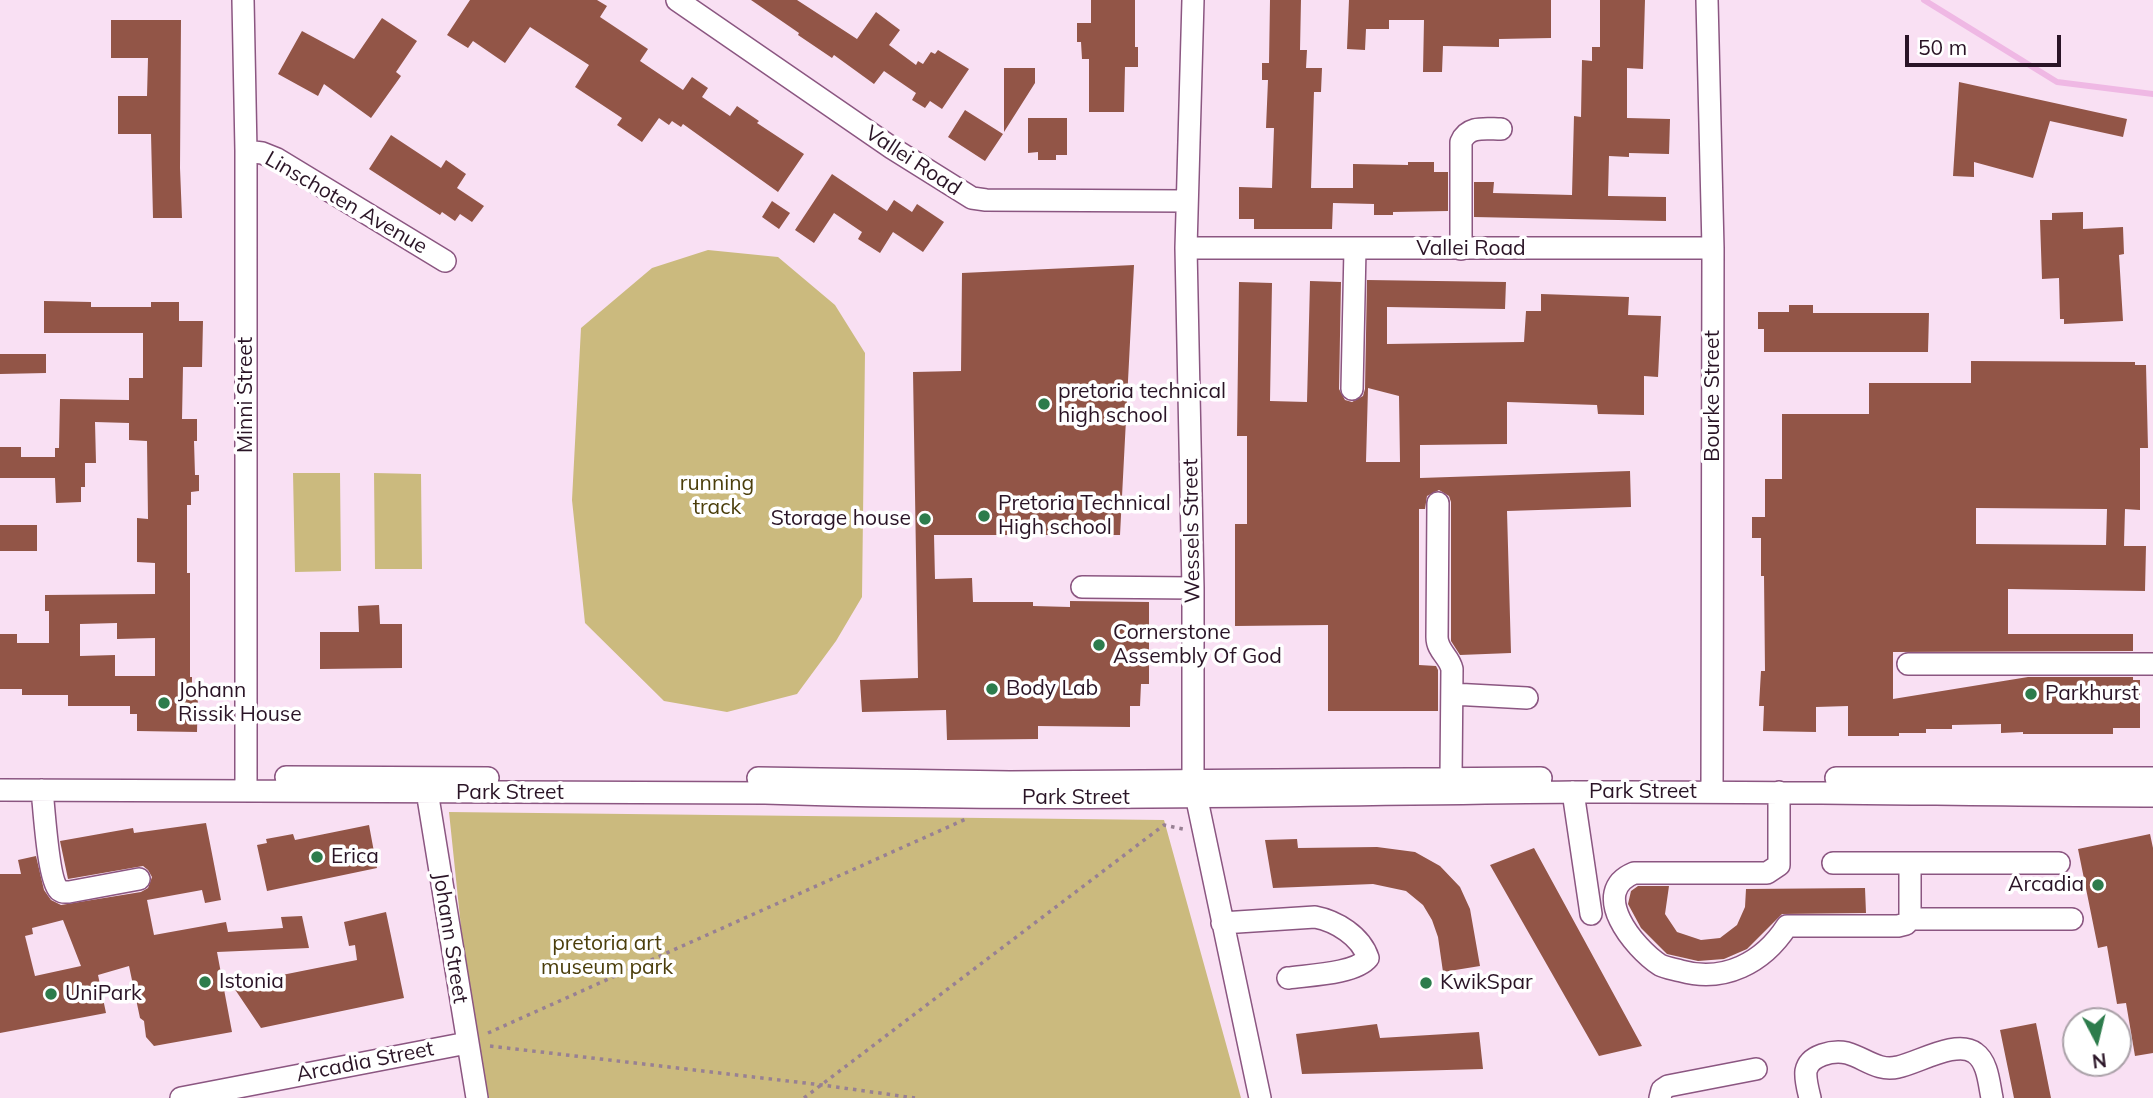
<!DOCTYPE html>
<style>
body{margin:0}
#map{position:relative;width:2153px;height:1098px;overflow:hidden;background:#f9e0f3;font-family:Mulish,sans-serif}
canvas{display:block}
.north{position:absolute;left:2062px;top:1007px;width:70px;height:70px;box-sizing:border-box;background:#fff;border:2px solid #aaa1a8;border-radius:50%;rotate:173deg;font-size:19px;font-weight:700;line-height:28px;text-align:center;color:#2a1426}
.north::after{content:'';display:block;margin:auto;width:24px;height:32px;background:#2d7c4c;clip-path:polygon(50% 0,100% 100%,50% 72%,0 100%)}
.scale{position:absolute;left:1905px;top:35px;width:156px;height:32px;box-sizing:border-box;border:4px solid #2a1426;border-top:0;padding-left:9px;font-size:21px;line-height:24px;white-space:nowrap;color:#2a1426;-webkit-text-stroke:5px #fff;paint-order:stroke}
</style>
<div id="map">
<canvas width="2153" height="1098"></canvas>
<div class="north">N</div>
<div class="scale">50 m</div>
</div>
<script>
const context = document.querySelector('canvas').getContext('2d');
context.lineJoin = 'round';
function paint(path, color) { context.fillStyle = color; context.fill(path, 'evenodd'); }
function stroke(path, color, width, dash) { context.strokeStyle = color; context.lineWidth = width; context.lineCap = dash ? 'butt' : 'round'; context.setLineDash(dash || []); context.stroke(path); }
function drawText(font, color, halo, rows, align = 'center') {
  context.font = font + ' Mulish,sans-serif'; context.lineWidth = 7; context.setLineDash([]); context.textBaseline = 'middle'; context.strokeStyle = halo; context.fillStyle = color; for (const [text, x, y, turn = 0] of rows) {
    context.save(); context.translate(x, y); context.rotate((+turn || 0) * Math.PI / 180); context.textAlign = isNaN(turn) ? turn : align; if (halo) context.strokeText(text, 0, 0); context.fillText(text, 0, 0); context.restore();
  }
}
const green = new Path2D(`
 M708,250L778,257L835,305L865,353L862,597L836,641L797,694L727,712L664,701L585,623L572,500L581,328L652,268Z
 M293,473H340L341,571L295,572Z
 M374,473L421,474L422,569H375Z
 M449,812L1164,820L1241,1098H489L471,1023Z`);
const stream = new Path2D(`
 M1924,0L2057,82L2153,94`);
const building = new Path2D(`
 M470,0H597L607,6L600,17L648,49L640,61L683,90L692,77L708,88L702,97L730,116L737,106L759,121L757,123L804,154L778,192L683,124L681,127L672,121L669,125L659,118L642,142L617,125L622,118L575,87L589,65L530,27L505,63L473,41L468,48L447,35Z
 M751,0H797L857,39L876,12L900,30L889,45L916,65L918,61L923,64L931,52L935,54L938,50L969,69L942,109L930,101L925,108L912,100L916,93L884,71L874,84L834,55L832,58L798,35L799,33Z
 M1091,0H1135V47H1138V67H1125L1124,112H1089V59H1082L1081,42H1077V23H1091Z
 M1270,0H1301L1300,50H1307L1306,68H1322L1321,92H1314L1311,188H1353V164L1408,165V162H1434V172H1448V211L1393,212V215H1374V204L1333,203L1332,229H1254V219H1239V187L1272,188L1274,128H1266L1268,80H1262V63H1269Z
 M1349,0H1551V38L1499,39V47L1443,46L1442,72H1423L1424,20H1389V29H1366L1365,50L1347,49Z
 M1600,0H1645L1643,69L1627,68V118L1670,119L1669,154L1629,153V157L1609,156L1608,196L1666,197V221L1474,217V182H1494L1493,193L1572,195L1574,116L1581,117L1582,60L1592,61V47H1600Z
 M382,18L417,41L396,72L401,76L371,118L324,84L318,96L278,74L302,31L354,59Z
 M111,20H181L180,168L182,218H153L151,134H118V96H147L148,58H111Z
 M1004,68H1035V83L1004,132Z
 M1959,82L2127,119L2123,137L2050,121L2033,178L1974,162V177L1953,176Z
 M965,110L1003,134L985,161L948,137Z
 M1028,118H1067V155H1056V160H1038V152L1028,153Z
 M391,135L441,168L446,160L466,174L457,188L484,206L472,222L460,214L455,221L442,212L440,215L369,169Z
 M832,174L887,211L894,200L912,212L917,204L944,222L923,252L893,232L880,253L858,239L862,232L834,213L814,243L795,230Z
 M772,201L790,213L779,229L762,217Z
 M2083,212V229L2123,227L2124,254L2119,255L2123,321L2064,324V319H2060L2059,278L2042,279L2040,220H2052V213Z
 M1134,265L1120,535H934L935,579L972,578L973,602H1033V606L1070,607V601L1149,602V684H1141L1140,706H1130V727L1038,726V739L947,740L946,710L862,712L860,680L918,678L913,372L961,371L962,273Z
 M1367,280L1506,282L1505,309L1387,307V344L1524,342L1526,311H1541V294L1629,297L1628,315L1661,316L1658,377L1644,376V415L1598,414L1597,405L1507,402V444L1420,445V478L1630,471L1631,507L1507,511L1511,653L1460,655L1451,641V502L1449,496L1439,490L1427,496L1425,509H1419V665L1436,666L1438,670V711H1328V625L1235,626V524H1247V436H1237L1239,282L1272,283L1270,401L1307,402L1310,281L1341,282L1339,389L1345,400L1352,402L1363,396L1365,389ZM1368,388L1399,396L1400,462H1366Z
 M44,301L91,302V307H151V302H179V321H203L202,367H183L182,419H197V441H194L195,475H199V491L191,492V505H187V573H190V677H192V692H198L197,732L137,731V714H130V706H68V695H22V689H0V634H17V643H49V611H45V595L155,594V563L137,562V518L148,519L147,441L129,440V423L95,422L96,463H85V487H81V502L56,503L55,478H0V447H21V457H55V448H59L60,399L129,400V378H143V333H44ZM117,623V639L155,638V676H115V655L80,656V624Z
 M1789,305H1813V313H1929L1928,352H1764V329H1758V312H1789Z
 M0,354H46V373L0,374Z
 M1971,361L2135,362V365H2146L2148,448H2140V510L2125,509L2124,546H2146L2145,591L2008,589V634H2133V651L1893,652V699L2028,677H2133V680H2140V728H2113V734H2023V732L2001,733V724L1952,725V729H1926V733H1899V736H1848V706L1816,707V732L1763,731L1764,706H1759L1761,671H1765L1764,576H1761V538H1752V517H1765V479H1782V414H1869V383H1971ZM1976,508L2107,509L2106,545L1976,544Z
 M0,525H37V551H0Z
 M379,605L380,624H402V668L320,669V632H359L358,606Z
 M206,823L221,900L205,903L202,890L147,900L154,935L226,922L228,932L283,928L281,917L302,916L309,948L217,952L232,1032L154,1046L146,1037L144,1021L140,1018L129,966L98,975L106,1013L0,1033V874H21L18,860L36,856L44,890L51,900L61,905L141,892L148,888L152,877L148,870L143,866L68,879L60,841L133,828L134,833ZM63,920L81,966L35,976L25,936L33,934L32,928Z
 M369,825L377,868L267,891L257,845L267,843L266,839L293,834L295,840Z
 M2150,834L2153,848V1053L2135,1056L2126,1003L2117,1004L2107,946L2098,948L2078,849Z
 M1297,839L1298,848L1377,847L1415,852L1440,866L1460,887L1470,909L1480,966L1443,972L1438,937L1432,920L1423,905L1406,891L1373,884L1273,888L1265,840Z
 M1534,848L1642,1046L1599,1056L1490,865Z
 M1638,886H1669L1665,914L1677,932L1701,940L1720,938L1737,925L1745,907L1746,889L1865,888L1866,913L1782,914L1747,949L1724,959L1698,961L1667,954L1641,928L1628,904L1631,891Z
 M386,912L404,998L261,1028L232,985L357,960L355,945L349,946L344,922Z
 M2036,1023L2051,1098H2014L2000,1030Z
 M1377,1024L1380,1038L1479,1032L1483,1069L1302,1074L1296,1034Z`);
const path = new Path2D(`
 M488,1033L966,819
 M490,1046L822,1085L915,1098
 M804,1098L1164,825L1183,829`);
const minor = new Path2D(`
 M243,0L246,151V791
 M677,0L892,148L972,198L986,200L1186,201
 M1193,0L1186,248L1193,588V781L1260,1098
 M1707,0L1713,248L1712,791
 M246,151L262,153L277,159L445,261
 M1186,248H1713
 M1461,249V142C1468,125 1486,129 1501,129
 M1352,389L1355,249
 M1438,503L1437,637C1437,651 1449,656 1452,669L1451,778
 M1082,587L1193,588
 M1908,664H2153
 M1452,694L1527,698
 M286,777L488,778
 M758,778L1010,782L1541,778
 M1836,778H2153
 M425,779L477,1098
 M0,790L765,793C1034,802 1304,795 1574,792C1767,791 1960,795 2153,796
 M42,790C44,807 48,880 59,890C63,893 64,892 69,892L139,879
 M1573,792L1591,914
 M1779,792V865L1767,873H1634C1588,892 1634,948 1660,965C1666,968 1674,969 1681,971C1724,983 1763,963 1787,926H1898L1906,924L1910,919V863
 M1833,863H2059
 M1910,919H2072
 M1222,923L1315,917C1336,921 1361,936 1368,958C1355,974 1309,975 1288,978
 M181,1098L467,1043
 M1660,1098L1662,1090L1668,1086L1756,1069
 M1810,1098C1808,1090 1805,1079 1806,1071C1809,1055 1833,1050 1847,1053C1865,1058 1878,1072 1898,1067C1918,1063 1957,1039 1975,1053C1988,1062 1989,1084 1992,1098`);
const markers = [
 [1044,404,7,"#2d7c4c"],
 [984,516,7,"#2d7c4c"],
 [925,519,7,"#2d7c4c"],
 [1099,645,7,"#2d7c4c"],
 [992,689,7,"#2d7c4c"],
 [2031,694,7,"#2d7c4c"],
 [164,703,7,"#2d7c4c"],
 [317,857,7,"#2d7c4c"],
 [2098,885,7,"#2d7c4c"],
 [205,982,7,"#2d7c4c"],
 [1426,983,7,"#2d7c4c"],
 [51,994,7,"#2d7c4c"]
];
const streetNames = [
 ["Vallei Road",913,161,33],
 ["Linschoten Avenue",346,203,30],
 ["Vallei Road",1471,249],
 ["Minni Street",246,395,-90],
 ["Bourke Street",1713,396,-90],
 ["Wessels Street",1192,531,-91],
 ["Park Street",1643,792],
 ["Park Street",510,793],
 ["Park Street",1076,798],
 ["Johann Street",450,938,81],
 ["Arcadia Street",365,1062,-11]
];
const poiNames = [
 ["pretoria technical",1058,392],
 ["high school",1058,416],
 ["Pretoria Technical",998,504],
 ["High school",998,528],
 ["Storage house",911,519,"right"],
 ["Cornerstone",1113,633],
 ["Assembly Of God",1113,657],
 ["Body Lab",1006,689],
 ["Johann",178,691],
 ["Rissik House",178,715],
 ["Parkhurst",2045,694],
 ["Erica",331,857],
 ["Arcadia",2084,885,"right"],
 ["Istonia",219,982],
 ["KwikSpar",1440,983],
 ["UniPark",65,994]
];
const parkNames = [
 ["running",717,484],
 ["track",717,508],
 ["pretoria art",607,944],
 ["museum park",607,968]
];
paint(green, '#cbba7e');
stroke(stream, '#efb8e4', 6);
paint(building, '#925547');
stroke(minor, '#8b5681', 24);
stroke(path, '#988093', 3.5, [3.5, 5]);
stroke(minor, '#fff', 21);
for (const [x, y, r, color] of markers) { const dot = new Path2D(); dot.arc(x, y, r, 0, 2 * Math.PI); context.fillStyle = color; context.fill(dot); stroke(dot, '#fff', 2.5); }
drawText('21px', '#2a1426', '#fff', streetNames);
drawText('21px', '#2a1426', '#fff', poiNames, 'left');
drawText('21px', '#4b3e0b', '#fff', parkNames);
</script>
